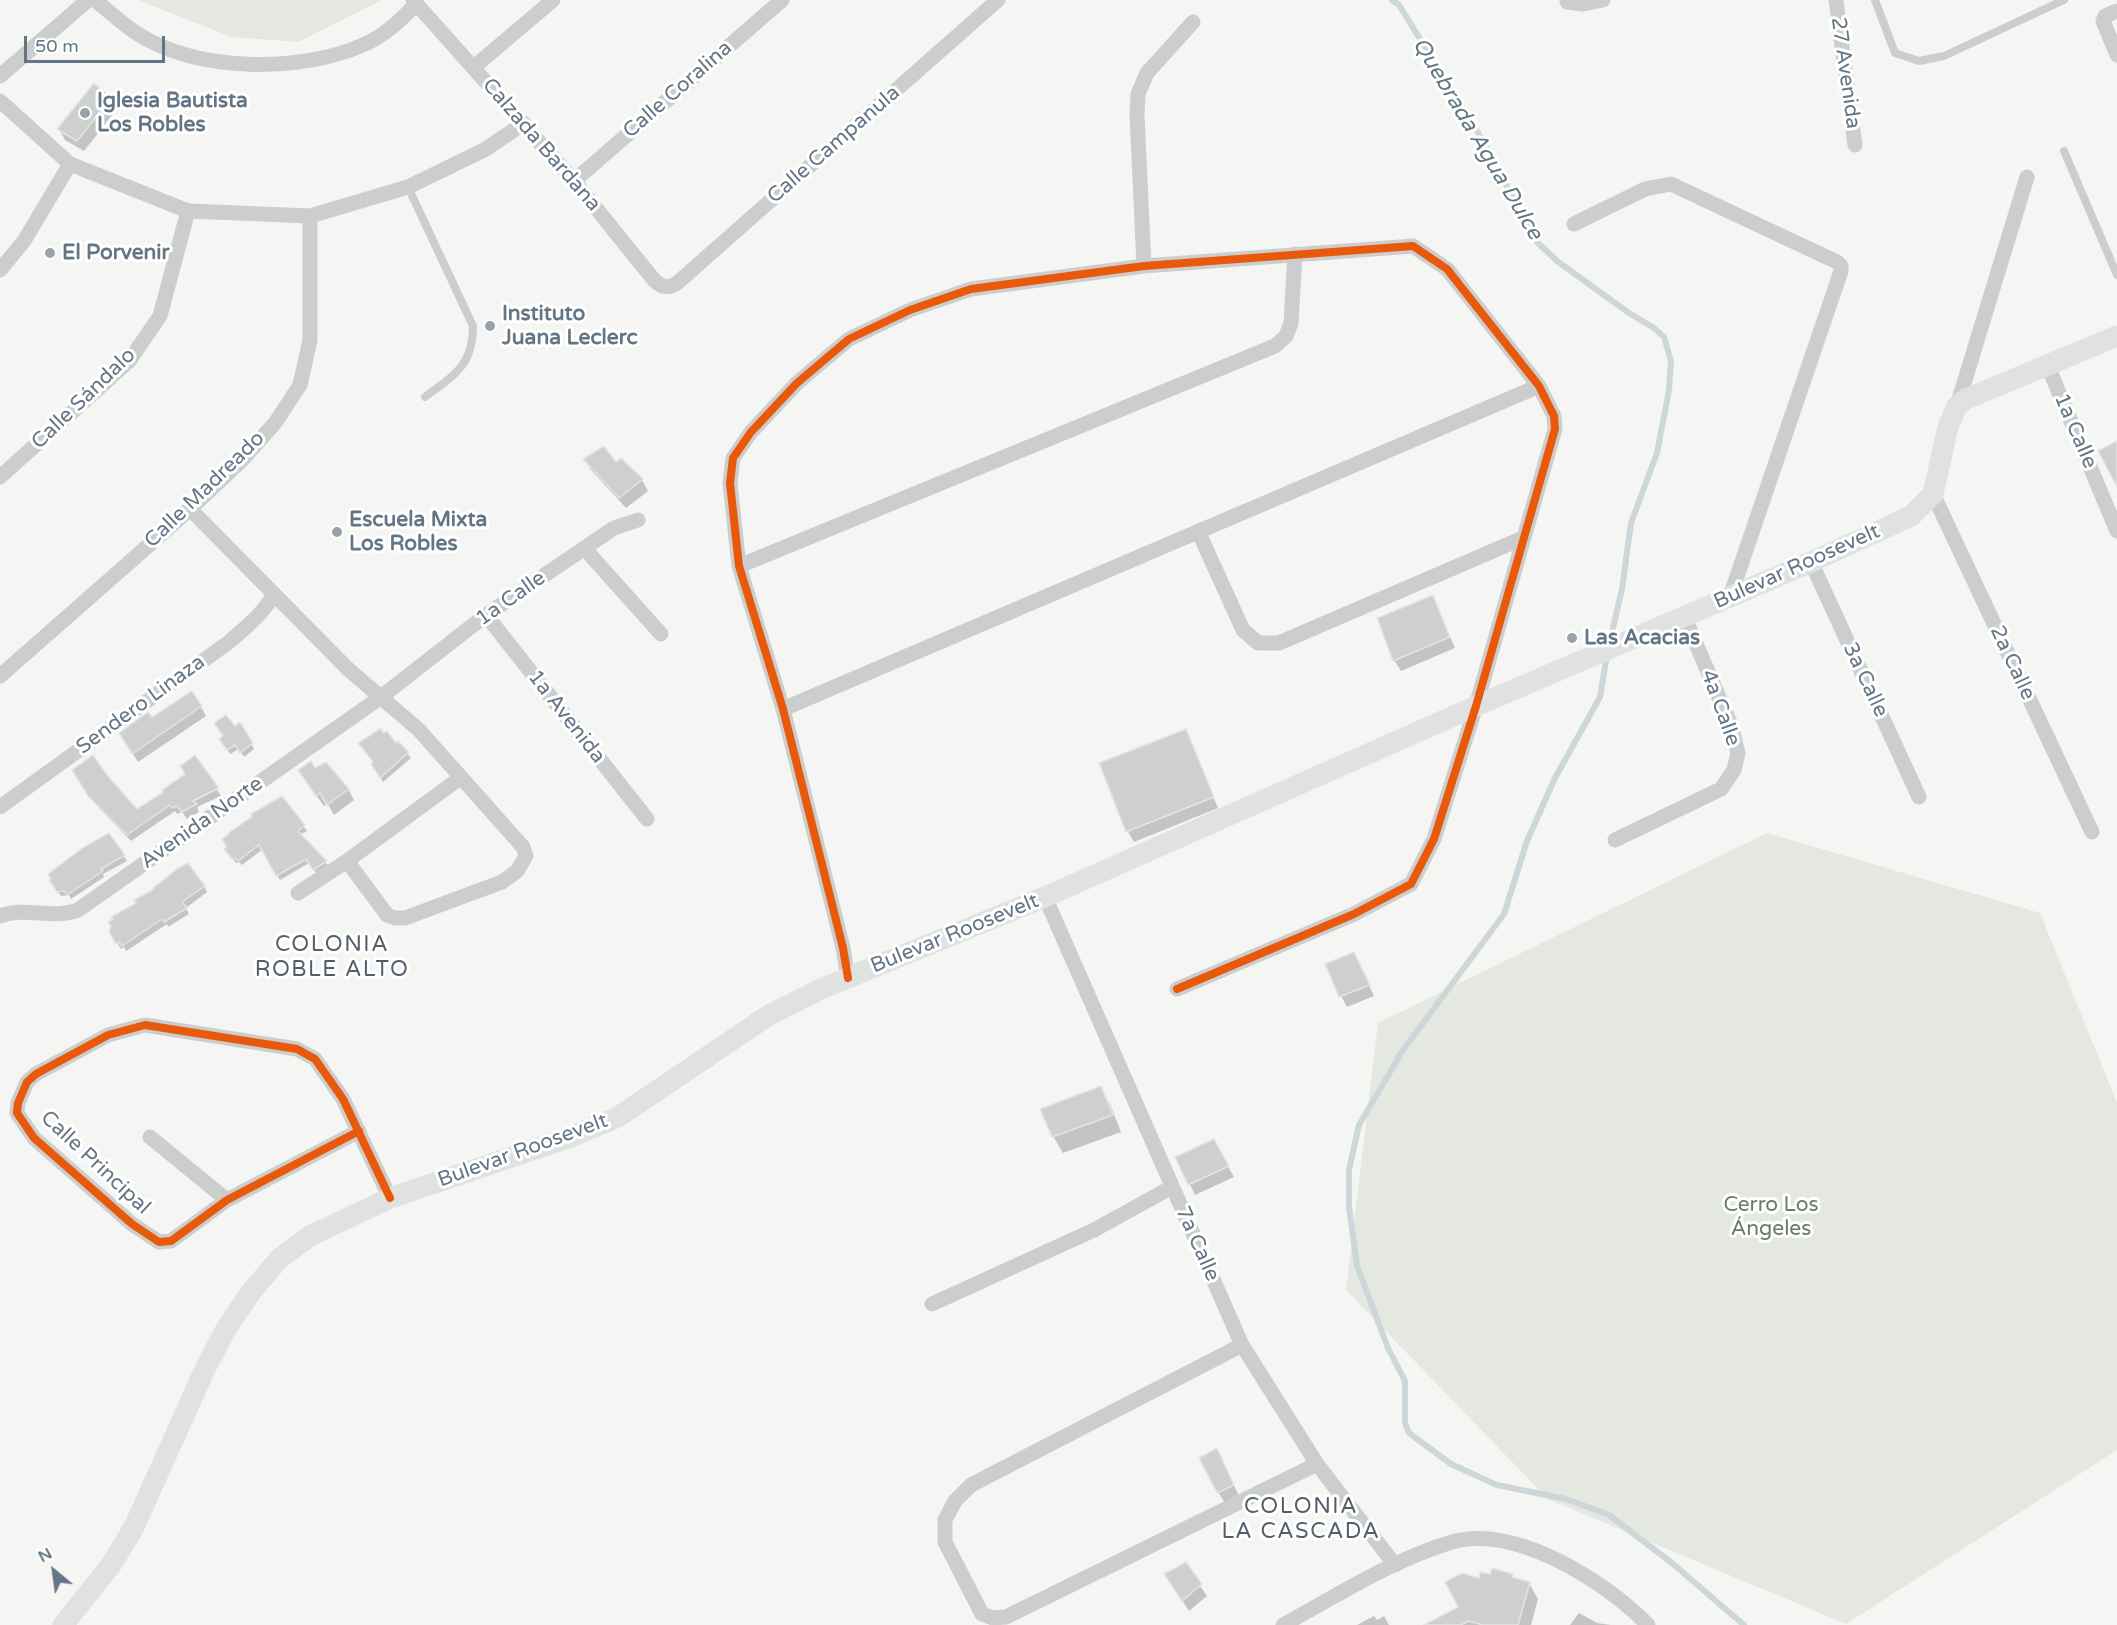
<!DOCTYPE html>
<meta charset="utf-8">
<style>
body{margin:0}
#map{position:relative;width:2117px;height:1625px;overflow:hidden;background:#f5f5f3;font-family:"Varela Round",sans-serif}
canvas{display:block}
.north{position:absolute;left:24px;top:1541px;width:60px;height:60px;-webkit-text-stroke:4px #fff;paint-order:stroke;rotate:331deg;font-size:16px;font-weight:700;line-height:24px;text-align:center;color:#647685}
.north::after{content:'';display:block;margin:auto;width:21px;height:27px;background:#647685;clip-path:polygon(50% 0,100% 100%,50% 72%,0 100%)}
.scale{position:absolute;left:24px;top:36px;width:141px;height:27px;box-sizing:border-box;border:3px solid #647685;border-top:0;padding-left:8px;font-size:18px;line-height:21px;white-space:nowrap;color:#647685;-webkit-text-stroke:4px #fff;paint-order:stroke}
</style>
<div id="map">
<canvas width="2117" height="1625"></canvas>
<div class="north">N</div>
<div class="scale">50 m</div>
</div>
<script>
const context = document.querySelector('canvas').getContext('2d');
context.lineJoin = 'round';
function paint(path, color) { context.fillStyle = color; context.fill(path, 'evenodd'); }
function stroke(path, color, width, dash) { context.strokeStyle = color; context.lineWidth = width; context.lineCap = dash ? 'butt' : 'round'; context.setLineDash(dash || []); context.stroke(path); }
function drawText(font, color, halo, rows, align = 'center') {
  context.font = font + ' "Varela Round",sans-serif'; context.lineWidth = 6; context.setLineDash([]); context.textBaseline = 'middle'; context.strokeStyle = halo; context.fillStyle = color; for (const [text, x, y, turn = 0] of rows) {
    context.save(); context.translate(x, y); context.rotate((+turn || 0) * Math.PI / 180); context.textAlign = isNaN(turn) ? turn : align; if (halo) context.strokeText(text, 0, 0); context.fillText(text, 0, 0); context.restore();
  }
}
const green = new Path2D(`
 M138,0H382L298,42L232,37Z
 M1767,833L2040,913L2117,1103V1450L1846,1624L1548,1499L1346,1290L1378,1023Z`);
const shadow = new Path2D(`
 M110,99L117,109L84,151L65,140L59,129Z
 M585,460L616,464L621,460L642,480L648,491L626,508L591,470Z
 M1433,597L1455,648L1401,671L1394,660Z
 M201,707L206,716L138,762L126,743L152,719Z
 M240,724L254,749L244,757L239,749L230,754L223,744L224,736Z
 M1185,731L1218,808L1134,842L1128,832L1101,764Z
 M383,735L396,745L398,743L411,758L383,782L373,764Z
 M195,757L221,796L197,807L199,812L187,819L182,812L177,814L175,811L131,841L94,803L74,771L106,776L136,811L165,793L187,775Z
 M315,770L348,789L354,800L334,815L327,803L324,806L306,781Z
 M282,798L307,831L300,835L329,866L317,874L309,863L280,880L263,849L242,865L239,862L236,863L229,854Z
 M109,835L127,861L103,874L104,877L71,899L69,895L61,896L53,886Z
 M204,886L207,892L186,908L189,914L168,927L167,924L126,951L124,947L121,949L110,932Z
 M1359,964L1374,996L1347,1007L1341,996Z
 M1100,1088L1110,1104L1121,1132L1063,1153L1053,1136Z
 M1213,1141L1234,1177L1195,1195L1177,1157Z
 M1217,1450L1239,1496L1225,1503L1218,1492Z
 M1185,1564L1207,1596L1189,1611L1172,1585Z
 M1512,1575L1514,1579L1529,1583L1538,1599L1531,1625H1432L1460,1607L1480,1579Z
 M1579,1613L1597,1623L1611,1625H1570Z
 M1374,1616L1377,1620L1384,1616L1389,1625H1357Z`);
const stream = new Path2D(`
 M1392,0L1399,5L1480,136L1537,242L1557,261L1629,313L1654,328L1664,337L1671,361L1669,390L1657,453L1631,523L1622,589L1609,645
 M1607,655L1600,697L1555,778L1527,841L1504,914L1403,1050L1359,1125L1349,1170V1207L1357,1266L1388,1348L1405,1381V1423L1409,1433L1451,1464L1497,1485L1566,1499L1609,1515L1672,1563L1744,1625`);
const building = new Path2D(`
 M94,83L111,98L77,141L57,129Z
 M2117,441V487L2098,451Z
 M604,446L616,462L621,458L643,479L619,498L583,459Z
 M1433,595L1450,637L1393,661L1377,618Z
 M192,691L202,706L132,754L119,733L148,712L152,717Z
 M226,715L235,726L240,722L253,743L240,753L235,745L227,750L219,739L223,736L214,723Z
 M381,728L383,733L387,731L396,743L398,741L409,752L380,778L371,764L373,762L358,743Z
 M1186,729L1214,797L1126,832L1099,763Z
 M93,755L107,775L137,809L163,792L162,790L185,774L180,766L195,755L219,788L193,801L197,804L182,812L177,806L172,808L170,805L127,835L88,796L72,770Z
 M311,761L315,768L326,762L349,789L327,805L320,793L316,796L298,770Z
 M282,796L305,825L298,831L327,861L313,870L306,859L276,876L259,845L238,861L235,858L232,859L224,849L227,847L222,839L229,834L228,833L252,817L251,814Z
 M109,833L125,855L101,869L103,871L67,895L65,891L57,892L49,880L51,879L48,874L84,847Z
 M188,863L205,886L182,902L187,908L164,922L162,919L122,946L119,942L116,944L109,932L111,926L108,922L113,919L111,917L136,903L134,900L154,889L153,888L177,869Z
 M1354,952L1370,985L1339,997L1325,964Z
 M1101,1086L1113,1115L1052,1137L1040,1109Z
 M1214,1139L1229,1166L1188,1185L1175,1157Z
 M1217,1448L1234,1485L1217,1493L1199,1458Z
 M1186,1562L1202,1584L1182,1601L1164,1574Z
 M1492,1568L1513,1574L1512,1577L1530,1582L1518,1625H1483L1468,1621L1461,1625H1424L1458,1607L1445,1582L1462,1573L1479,1578L1480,1572L1490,1574Z`);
const service = new Path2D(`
 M1875,0L1895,53L1919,61L1944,56L2064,0
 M2064,151L2117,275
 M408,187L473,326C473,366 454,375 425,397`);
const minor = new Path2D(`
 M95,0C109,11 123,25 138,34C198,72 299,73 363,45C384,36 400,21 416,4
 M413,0L574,181L654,280C662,287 667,289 676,284L998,0
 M1836,0L1855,145
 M1567,2L1583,4L1603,0
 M2117,11L2105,16L2103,21L2117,55
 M474,67L553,0
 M0,76L88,0
 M0,101L70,164L188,211L310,216L408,187L486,149L524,123
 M574,181L782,0
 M1574,224L1645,189L1671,184L1837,262L1841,266V271L1730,597
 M1144,266L1137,115L1138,94L1147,73L1193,22
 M0,270L24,241L70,164
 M2047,364L2117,531
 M1957,406L2027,177
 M0,477L129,361L160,316L188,211
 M1933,494L2092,832
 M190,509L348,669L419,730L523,847L526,856L517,871L502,882L405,918H395L387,915L347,861
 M1198,531L1243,630L1258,643H1279L1523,538
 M584,548L661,634
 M1811,562L1919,797
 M739,566L1275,346L1286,336L1291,323L1295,254
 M486,615L647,819
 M0,676L190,509L242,460L275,423L300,385L310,340V216
 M783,709L1539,386
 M0,807L229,642C246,627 263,614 274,594
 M1615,840L1721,789L1734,770L1738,753L1731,725L1684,616
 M298,893L347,861L460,778
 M1045,897L1242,1345L1317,1464L1395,1565
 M0,916C25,906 53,920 78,910L381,697L486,615L614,528L638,520
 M848,978L843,948L783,709L739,566L730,483L733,458L751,432L797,383L849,339L910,310L971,289L1144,266L1413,246L1447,269L1539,386L1554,416L1555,429L1476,706L1434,839L1411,884L1354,914L1177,989
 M359,1131L227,1200L171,1241L159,1242L132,1224L34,1138L17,1113L18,1103L27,1082L36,1074L108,1035L145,1025L297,1049L315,1059L343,1099L390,1198
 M150,1137L227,1200
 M932,1304L1094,1230L1172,1187
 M1242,1345L971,1485L955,1501L945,1520V1542L982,1614L993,1618L1006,1617L1317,1464
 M1283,1625C1338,1595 1392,1560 1452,1542C1515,1524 1605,1581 1648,1625`);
const secondary = new Path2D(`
 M63,1625L111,1565L134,1527L205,1369L226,1329L251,1292L279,1259L310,1236L390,1198L568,1138L618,1117L769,1015L823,988L1045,897L1476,706L1811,562L1911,516L1933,494L1948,427L1957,406L1966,399L2117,336`);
const cycleway = new Path2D(`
 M848,978L843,948L783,709L739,566L730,483L733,458L751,432L797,383L849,339L910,310L971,289L1144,266L1413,246L1447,269L1539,386L1554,416L1555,429L1476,706L1434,839L1411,884L1354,914L1177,989
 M359,1131L227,1200L171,1241L159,1242L132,1224L34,1138L17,1113L18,1103L27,1082L36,1074L108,1035L145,1025L297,1049L315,1059L343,1099L390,1198`);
const markers = [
 [85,113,6,"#97a2ac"],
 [50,253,6,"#97a2ac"],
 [490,326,6,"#97a2ac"],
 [337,532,6,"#97a2ac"],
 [1572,638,6,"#97a2ac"]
];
const streetNames = [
 ["27 Avenida",1845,73,82],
 ["Calle Coralina",678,90,-41],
 ["Calzada Bardana",541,145,49],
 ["Calle Campanula",834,145,-41],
 ["Calle Sándalo",84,399,-44],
 ["1a Calle",2075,431,67],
 ["Calle Madreado",205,490,-44],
 ["Bulevar Roosevelt",1797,567,-24],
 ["1a Calle",511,599,-35],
 ["2a Calle",2012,663,65],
 ["3a Calle",1865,680,65],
 ["Sendero Linaza",141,705,-36],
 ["4a Calle",1720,708,70],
 ["1a Avenida",566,717,52],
 ["Avenida Norte",202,823,-35],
 ["Bulevar Roosevelt",955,934,-22],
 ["Bulevar Roosevelt",523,1151,-20],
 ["Calle Principal",95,1163,43],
 ["7a Calle",1197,1244,66]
];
const poiNames = [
 ["Iglesia Bautista",97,101],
 ["Los Robles",97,125],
 ["El Porvenir",62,253],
 ["Instituto",502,314],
 ["Juana Leclerc",502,338],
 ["Escuela Mixta",349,520],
 ["Los Robles",349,544],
 ["Las Acacias",1584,638]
];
const parkNames = [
 ["Cerro Los",1771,1205],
 ["Ángeles",1771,1229]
];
const waterNames = [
 ["Quebrada Agua Dulce",1477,139,59]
];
const neighbourhoodNames = [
 ["COLONIA",332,945],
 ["ROBLE ALTO",332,970],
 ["COLONIA",1301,1507],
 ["LA CASCADA",1301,1532]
];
paint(green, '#e4e8e1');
paint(shadow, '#0003');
stroke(stream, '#cdd6d8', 6);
paint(building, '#ced0d0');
stroke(building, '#e4e4e3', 1.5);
stroke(service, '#cccece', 8);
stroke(minor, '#cccece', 15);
stroke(secondary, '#e0e1e1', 21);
stroke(cycleway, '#e8590c', 8);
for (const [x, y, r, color] of markers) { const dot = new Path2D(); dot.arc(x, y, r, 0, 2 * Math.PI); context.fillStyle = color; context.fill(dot); stroke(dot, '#fff', 2); }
drawText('21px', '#647685', '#fff', streetNames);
drawText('bold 21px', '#647685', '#fff', poiNames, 'left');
drawText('21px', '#687b63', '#fff', parkNames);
drawText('italic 22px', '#5f7881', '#fff', waterNames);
context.letterSpacing = '1.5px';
drawText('22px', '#525f69', '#fff', neighbourhoodNames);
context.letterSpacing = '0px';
</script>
